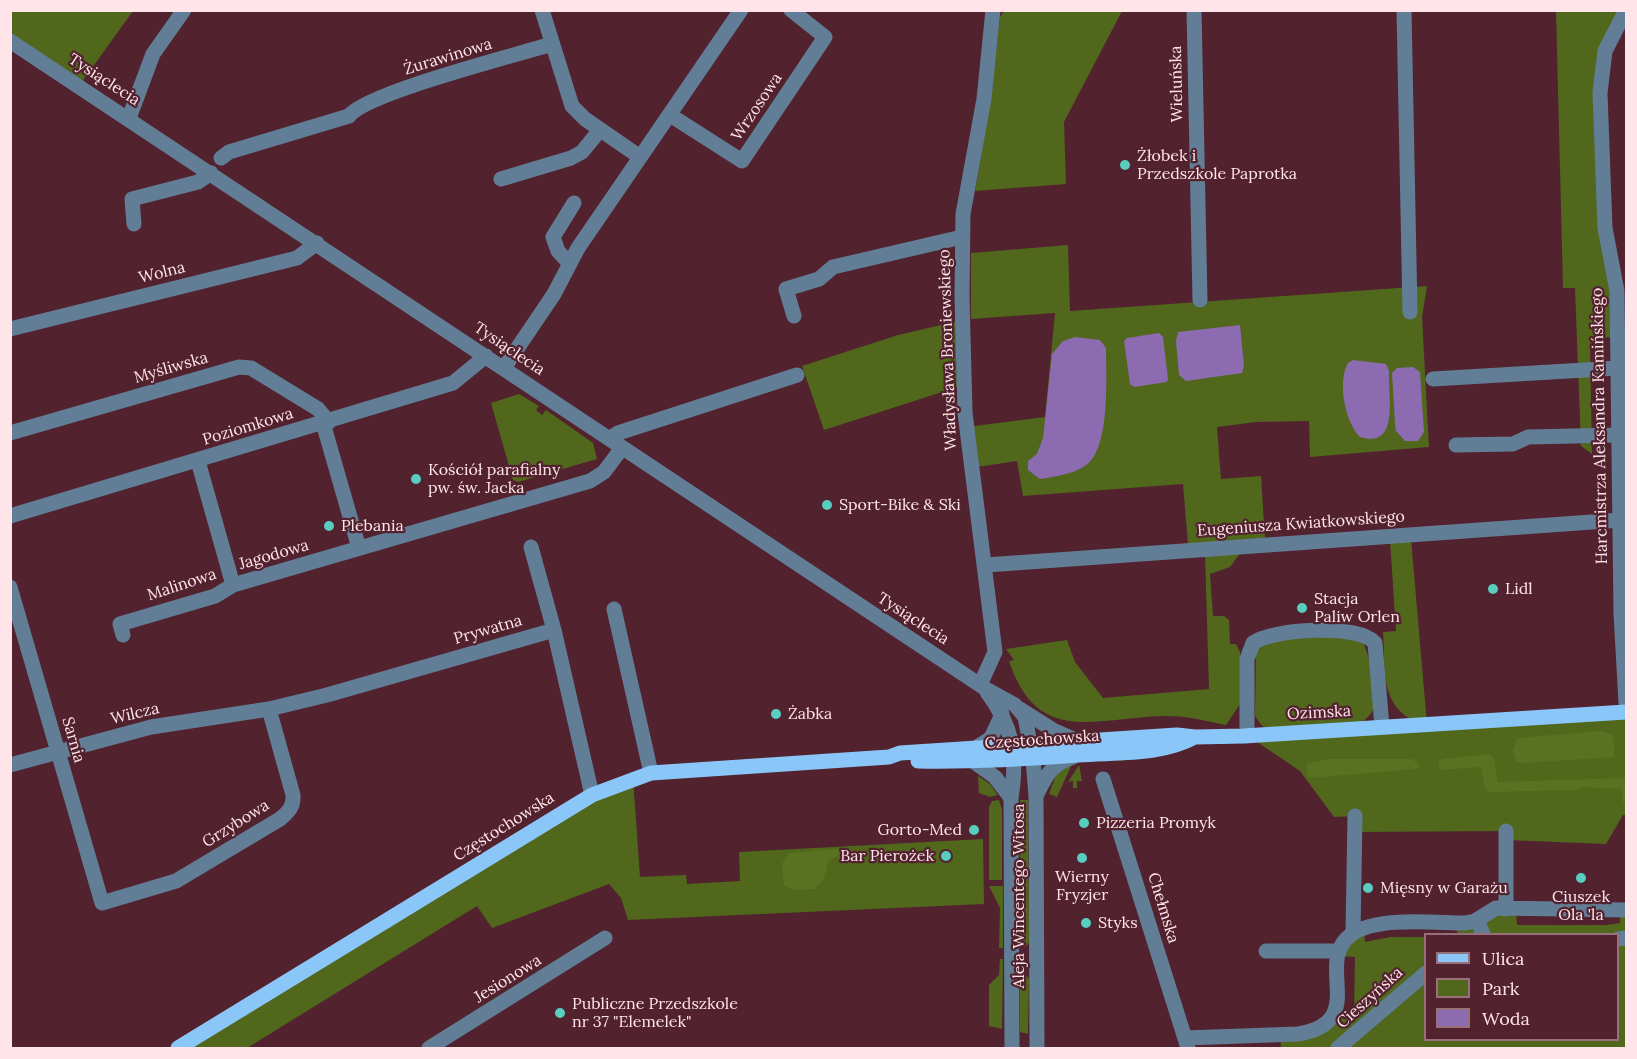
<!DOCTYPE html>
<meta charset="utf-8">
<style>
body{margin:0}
#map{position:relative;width:1637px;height:1059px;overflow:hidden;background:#52222f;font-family:Lora,serif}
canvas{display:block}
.frame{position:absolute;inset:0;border:12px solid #ffe5ea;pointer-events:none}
.legend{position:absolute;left:1424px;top:933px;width:195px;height:108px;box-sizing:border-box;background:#52222f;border:2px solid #97707a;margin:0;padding:8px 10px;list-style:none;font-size:18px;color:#ffe5ea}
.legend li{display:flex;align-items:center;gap:12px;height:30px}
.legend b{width:30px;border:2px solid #97707a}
</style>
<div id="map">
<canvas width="1637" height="1059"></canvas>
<div class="frame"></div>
<ul class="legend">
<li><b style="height:8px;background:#8bc6f8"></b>Ulica</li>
<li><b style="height:16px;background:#50671c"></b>Park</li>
<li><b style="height:16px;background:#8c6bb1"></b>Woda</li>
</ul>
</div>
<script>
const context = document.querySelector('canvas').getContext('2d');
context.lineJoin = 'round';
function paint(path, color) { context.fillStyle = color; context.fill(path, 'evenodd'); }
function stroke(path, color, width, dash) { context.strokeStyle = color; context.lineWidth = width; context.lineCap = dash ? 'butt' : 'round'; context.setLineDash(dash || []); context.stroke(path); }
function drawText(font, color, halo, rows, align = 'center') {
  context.font = font + ' Lora,serif'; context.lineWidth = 4.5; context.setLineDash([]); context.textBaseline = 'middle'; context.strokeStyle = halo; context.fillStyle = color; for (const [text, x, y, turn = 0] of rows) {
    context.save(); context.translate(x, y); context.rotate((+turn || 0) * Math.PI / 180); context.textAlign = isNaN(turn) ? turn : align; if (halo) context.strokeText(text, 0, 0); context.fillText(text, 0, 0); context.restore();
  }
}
const green = new Path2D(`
 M10,11H133L79,86L11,41Z
 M1004,11H1122L1064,122L1066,184L975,191L990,104L1000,17Z
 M1556,11H1626L1602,69L1618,337L1595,338L1590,344L1592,454L1581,446L1575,288H1563Z
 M1068,245L1070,311L1427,286L1422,317L1429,447L1310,457L1309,421L1256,422L1217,427L1221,479L1261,476L1265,539L1188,544L1183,484L1023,496L1017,461L971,468L967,427L1045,417L1055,313L971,319V253Z
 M963,320L964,385L824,430L802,366L898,335Z
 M519,394L539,406L536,410L542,415L546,410L593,443L597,459L518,482L513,480L491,403Z
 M1411,539L1427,724L1626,712V815H1623L1606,844L1506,840L1505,831L1355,832V816L1334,817L1300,771L1247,735L1280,732L1262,726L1255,716L1256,650L1265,641L1343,634L1363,643C1370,655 1379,699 1372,712C1368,718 1360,723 1355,728L1420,724C1378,706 1386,670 1383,632L1396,631L1390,540Z
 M1241,552L1230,567L1210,574L1213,616H1224L1229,620L1230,644H1236L1240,652V704L1226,725C1207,721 1187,716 1167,716C1099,716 1038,749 1009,661L1014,660L1006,649L1067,640L1075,662L1103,698L1209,689L1205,554Z
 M1072,764L1057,797L1049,794L1057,772Z
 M1079,765L1082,781H1077V788H1073V781L1068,782Z
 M978,776L990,784L998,795L990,797L979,793Z
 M633,778L640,877L686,875L687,884L740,881L739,852L983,839L984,904L628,920L621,898L609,884L492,928L477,906L247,1048H178Z
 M999,800L1002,810V880H989V807L992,801Z
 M1020,800H1028L1029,943L1025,947L1020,942Z
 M989,886H1003V948H999L1000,908Z
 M1516,909L1517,925H1607L1620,923V914L1626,915V1048H1281L1280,1035L1334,1015H1354L1355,957L1337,956L1364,929L1365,942L1390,937H1425L1426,1040H1618V934H1457L1458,923Z
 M1000,959H1003L1002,1029L989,1026V985L999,975Z
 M1025,973L1029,979L1028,1034L1020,1032V977Z`);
const forest = new Path2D(`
 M1600,731L1611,734L1614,740V757L1524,763L1516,761L1513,751L1517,738Z
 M1490,754L1494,759L1498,782L1626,778V803H1623L1621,789L1584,787L1576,790L1489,792L1485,789L1481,767L1440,770L1438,762L1443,759Z
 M1328,759H1412L1420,765L1417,769L1309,778L1307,774V764Z
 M836,849L846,850L828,862L824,878L815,889L793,890L784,885L782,864L788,853Z`);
const water = new Path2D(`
 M1240,325L1244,366L1242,373L1186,381L1179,375L1176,341L1178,332Z
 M1159,333L1163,337L1168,379L1167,382L1134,387L1130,384L1124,341L1127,338Z
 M1075,337L1100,340L1106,348C1106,376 1111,450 1085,466C1073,474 1054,477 1040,479L1028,470V461L1037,454L1043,438L1052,354L1063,341Z
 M1353,360L1386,364L1389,371C1388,397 1400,449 1360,437C1345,422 1337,381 1348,363Z
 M1413,367L1420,372L1424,432L1418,441H1405L1396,431L1395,424L1392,373L1397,368Z`);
const minor = new Path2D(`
 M542,10L572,106L585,119L640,157
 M1194,10L1200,300
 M1404,10L1410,312
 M1626,10L1605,51L1600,93L1605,228L1617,291L1621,613L1626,703
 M10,41L986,689L1015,705L1025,717L1033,760L1036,796L1037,1048
 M670,115L742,161L825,37L791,10
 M129,118L153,54L184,10
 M221,158L229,152L349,116C366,93 516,55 552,44
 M501,179L571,158L582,152L600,130
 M134,224L132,199L198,182L211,173
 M569,263L558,251L553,237L574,203
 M794,316L786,289L819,279L833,267L962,237
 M10,329L297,258L317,243
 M504,368L554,294L578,248L741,10
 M1433,379L1618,368
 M323,423L359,548
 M10,433L239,367L251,368L318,409L329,422
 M609,439L618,433L797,375
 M1456,445L1513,444L1528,437L1619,435
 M10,516L453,383L486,356
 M531,547L554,630
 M986,565L1620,520
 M233,585L590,481L604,472L622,448
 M10,587L102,903L176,881L280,819C288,812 294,807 293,795L269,709
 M614,609L651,773
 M123,635L120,624L215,596L233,585L198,461
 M980,685L995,652L965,413L962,296L963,214L984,99L993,10
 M987,692C1013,727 1018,755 1011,798L1012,1048
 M1020,709L1053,730L1078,741
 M1247,735V659L1253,643C1271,629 1359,623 1375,643L1382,727
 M974,749L991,738L1002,714
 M974,762L995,777L1011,798
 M10,765L151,727L269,709L327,695L554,630L592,795
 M1103,779L1188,1048
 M1036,796C1046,776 1051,764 1073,757
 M1506,909V831
 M1477,920L1483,934
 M1353,933L1355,816
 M1618,939L1626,938
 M1266,951H1339
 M1185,1038L1298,1034C1371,1022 1312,962 1352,934C1378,916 1435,923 1466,923L1475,921L1496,908L1626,910
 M429,1048L605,938
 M1338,1048L1426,973`);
const major = new Path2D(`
 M918,761C972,762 1025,759 1078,755C1117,752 1160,756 1195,737
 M178,1048L592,795L651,773L889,757L900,753L1177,735L1195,737L1244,736L1626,712`);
const markers = [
 [1125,165,6,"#58cec0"],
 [416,479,6,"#58cec0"],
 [827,505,6,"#58cec0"],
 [329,526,6,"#58cec0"],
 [1493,589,6,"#58cec0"],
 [1302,608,6,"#58cec0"],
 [776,714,6,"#58cec0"],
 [1084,823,6,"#58cec0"],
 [974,830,6,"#58cec0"],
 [946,856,6,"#58cec0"],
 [1082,858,6,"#58cec0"],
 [1581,878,6,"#58cec0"],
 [1368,888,6,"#58cec0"],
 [1086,923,6,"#58cec0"],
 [560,1013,6,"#58cec0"]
];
const streetNames = [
 ["Żurawinowa",448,57,-17],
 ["Tysiąclecia",104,80,33],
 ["Wieluńska",1177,84,-91],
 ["Wrzosowa",757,107,-56],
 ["Wolna",162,273,-14],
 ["Tysiąclecia",509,349,34],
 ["Władysława Broniewskiego",948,350,-92],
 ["Myśliwska",171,368,-16],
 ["Harcmistrza Aleksandra Kamińskiego",1600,426,-91],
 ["Poziomkowa",248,427,-17],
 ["Eugeniusza Kwiatkowskiego",1301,524,-4],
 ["Jagodowa",274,555,-16],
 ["Malinowa",182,585,-18],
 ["Tysiąclecia",913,619,33],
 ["Prywatna",488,630,-16],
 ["Ozimska",1319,713,-3],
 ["Wilcza",135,714,-13],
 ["Sarnia",73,740,74],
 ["Częstochowska",1042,740,-4],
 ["Grzybowa",236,824,-32],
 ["Częstochowska",504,827,-32],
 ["Aleja Wincentego Witosa",1019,896,-90],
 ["Chełmska",1163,908,73],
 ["Jesionowa",508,979,-32],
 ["Cieszyńska",1370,998,-42]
];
const poiNames = [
 ["Żłobek i",1137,156],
 ["Przedszkole Paprotka",1137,174],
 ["Kościół parafialny",428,470],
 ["pw. św. Jacka",428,488],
 ["Sport-Bike & Ski",839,505],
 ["Plebania",341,526],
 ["Lidl",1505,589],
 ["Stacja",1314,599],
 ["Paliw Orlen",1314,617],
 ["Żabka",788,714],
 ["Pizzeria Promyk",1096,823],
 ["Gorto-Med",962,830,"right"],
 ["Bar Pierożek",934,856,"right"],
 ["Wierny",1082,877,"center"],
 ["Fryzjer",1082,895,"center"],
 ["Mięsny w Garażu",1380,888],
 ["Ciuszek",1581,897,"center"],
 ["Ola 'la",1581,915,"center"],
 ["Styks",1098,923],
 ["Publiczne Przedszkole",572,1004],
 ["nr 37 \"Elemelek\"",572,1022]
];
paint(green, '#50671c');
paint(forest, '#597222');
paint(water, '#8c6bb1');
stroke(minor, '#627e96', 15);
stroke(major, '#8bc6f8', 15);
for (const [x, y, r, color] of markers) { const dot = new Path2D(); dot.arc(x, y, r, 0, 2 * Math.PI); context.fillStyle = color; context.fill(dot); stroke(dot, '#52222f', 2); }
drawText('16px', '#ffe5ea', '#52222f', streetNames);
drawText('16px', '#ffe5ea', '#52222f', poiNames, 'left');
</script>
